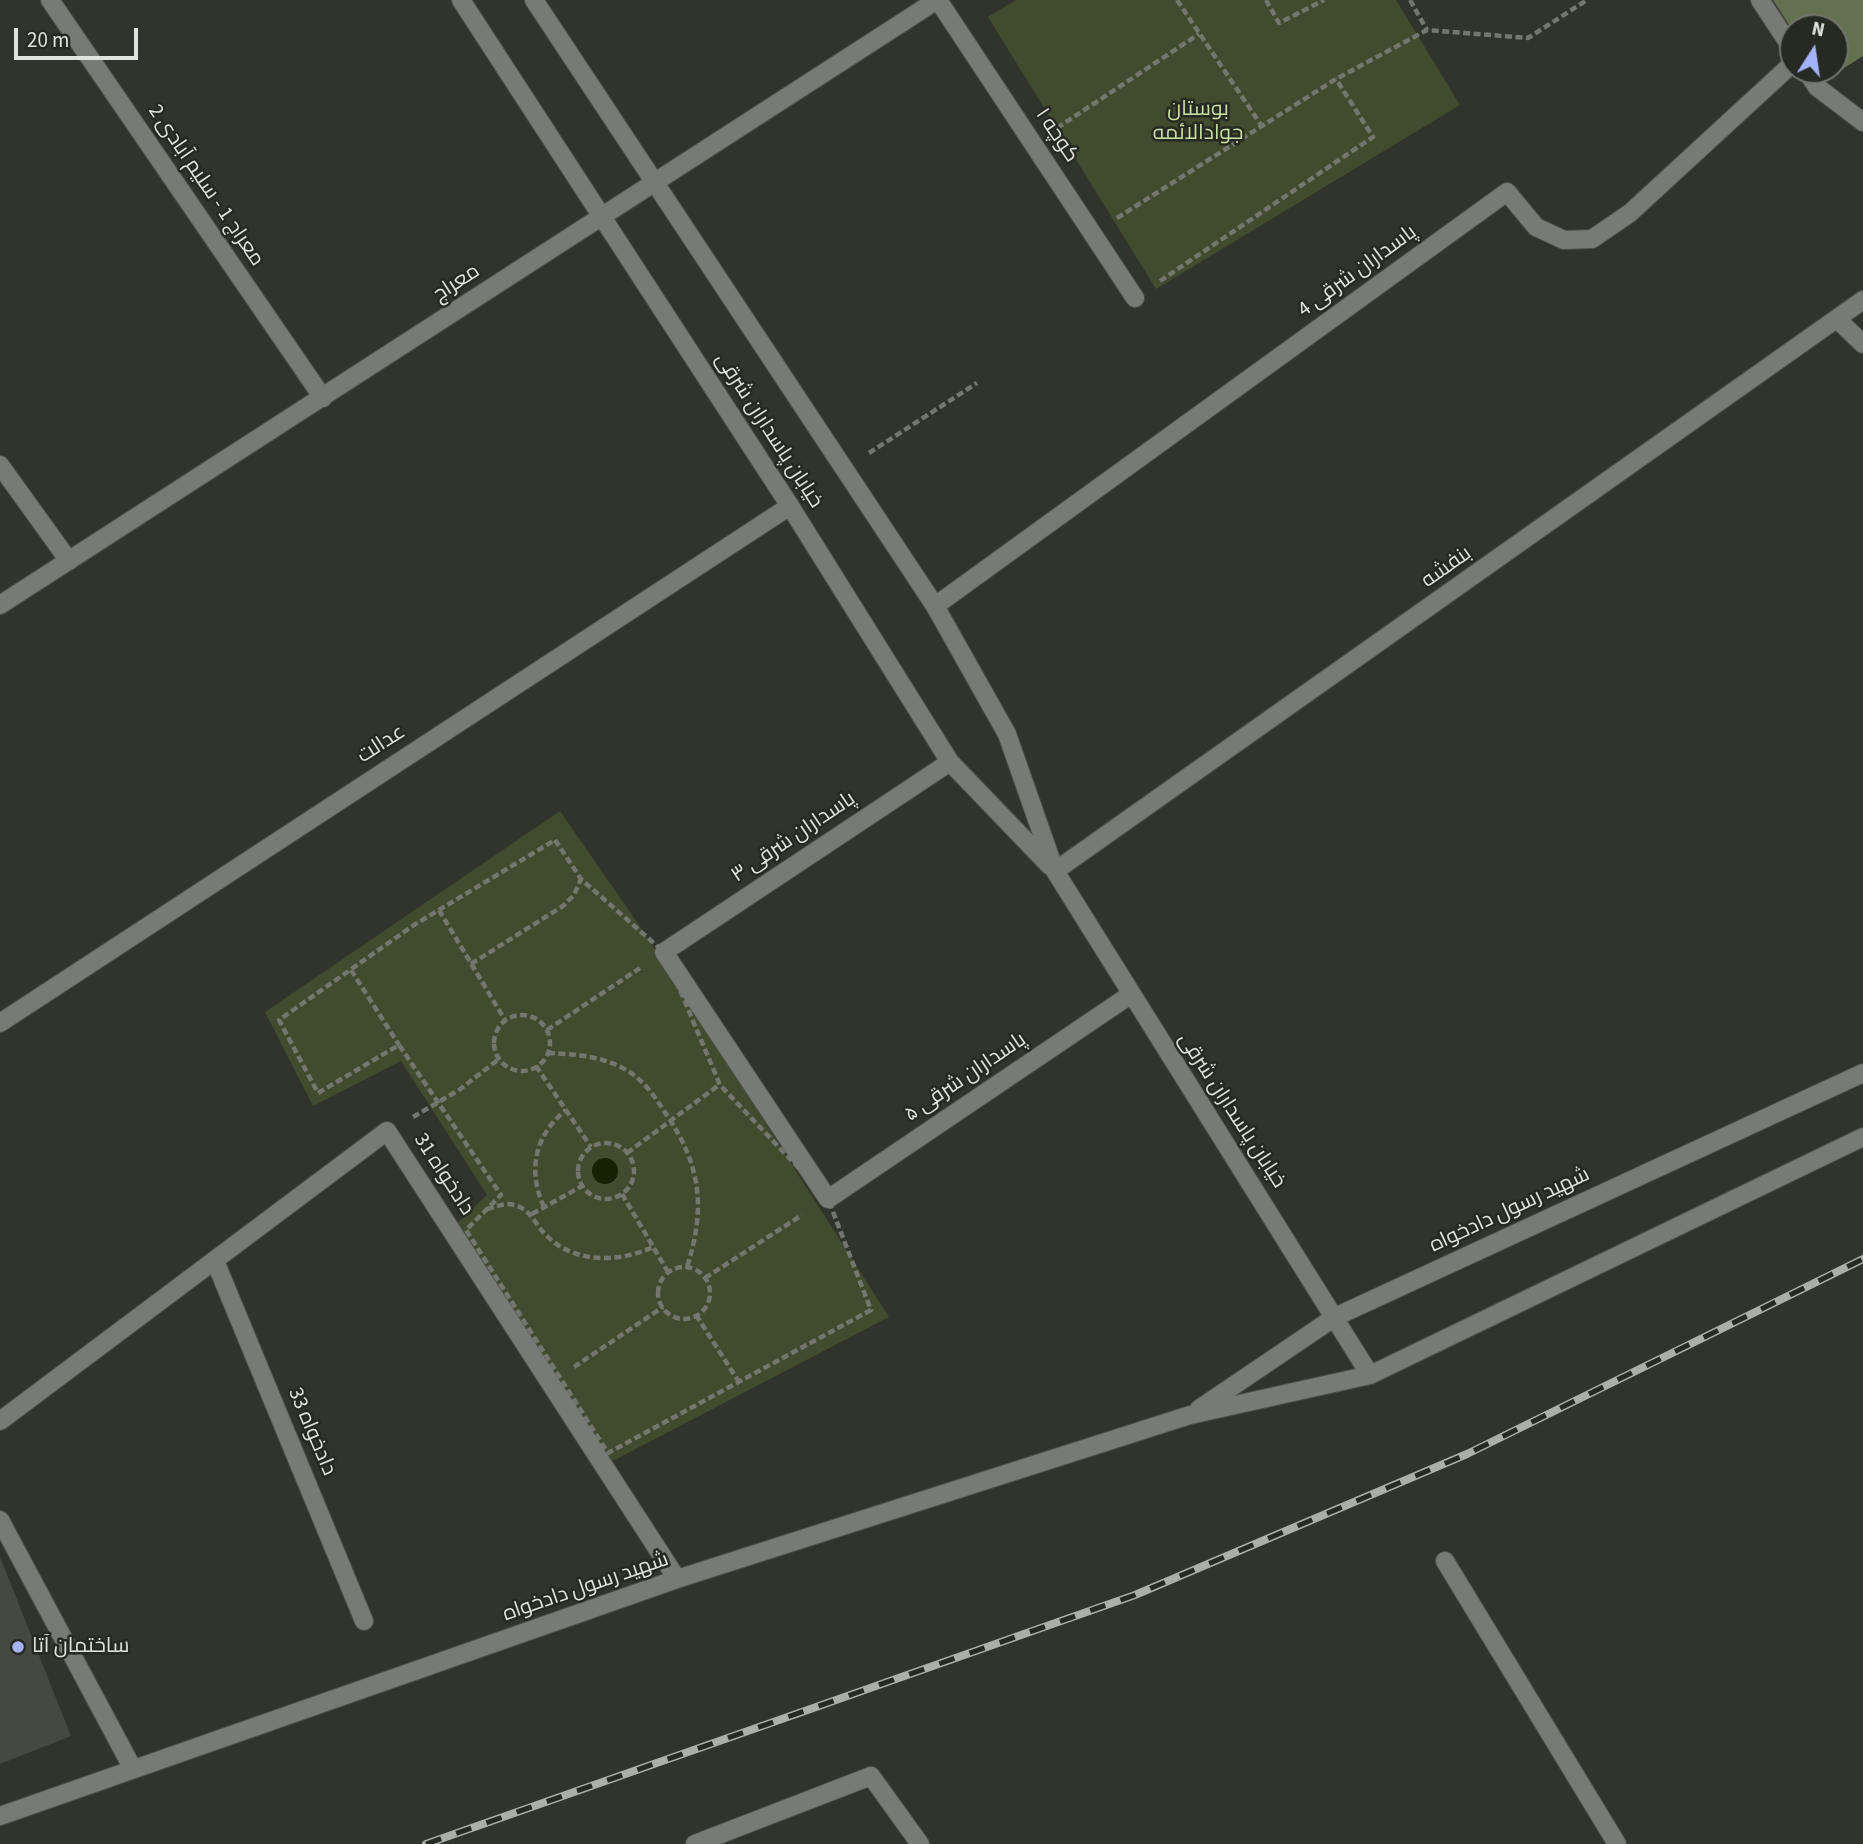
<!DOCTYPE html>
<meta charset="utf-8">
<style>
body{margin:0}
#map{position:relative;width:1863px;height:1844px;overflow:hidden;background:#31342c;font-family:"Source Sans 3",sans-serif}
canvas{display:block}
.north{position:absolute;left:1779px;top:14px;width:70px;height:70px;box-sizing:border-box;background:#272a22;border:2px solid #71746d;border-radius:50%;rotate:12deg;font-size:19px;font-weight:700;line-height:28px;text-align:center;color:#e1e3de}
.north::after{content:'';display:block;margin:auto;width:24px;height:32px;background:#a4b2fc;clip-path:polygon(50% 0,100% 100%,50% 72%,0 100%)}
.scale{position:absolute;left:14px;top:28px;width:124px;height:32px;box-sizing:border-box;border:4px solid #e1e3de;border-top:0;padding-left:9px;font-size:21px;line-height:24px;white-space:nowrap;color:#e1e3de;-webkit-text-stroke:5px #272a22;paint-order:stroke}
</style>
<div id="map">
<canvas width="1863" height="1844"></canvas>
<div class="north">N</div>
<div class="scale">20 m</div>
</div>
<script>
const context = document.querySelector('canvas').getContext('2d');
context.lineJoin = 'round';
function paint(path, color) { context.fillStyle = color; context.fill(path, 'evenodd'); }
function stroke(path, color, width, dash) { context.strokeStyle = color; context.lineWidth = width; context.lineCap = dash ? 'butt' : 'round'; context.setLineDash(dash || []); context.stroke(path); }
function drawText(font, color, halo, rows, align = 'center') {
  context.font = font + ' "Source Sans 3",Cairo,sans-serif'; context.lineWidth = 5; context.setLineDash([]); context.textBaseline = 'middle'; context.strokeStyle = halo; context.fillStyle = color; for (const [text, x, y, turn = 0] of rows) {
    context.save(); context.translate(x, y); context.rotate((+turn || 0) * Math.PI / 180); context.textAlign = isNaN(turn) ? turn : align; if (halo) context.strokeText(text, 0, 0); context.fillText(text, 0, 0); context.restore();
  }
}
const green = new Path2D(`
 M1016,0H1396L1460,105L1156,289L988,17Z
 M560,811L641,928L889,1317L605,1465L453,1227L487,1195L401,1061L313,1106L265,1012Z`);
const forest = new Path2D(`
 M1773,0H1863V56L1825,80L1818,70H1835V28H1793V31Z`);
const water = new Path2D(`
 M592 1171a13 13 0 1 1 26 0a13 13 0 1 1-26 0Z`);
const building = new Path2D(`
 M0,1557L71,1736L0,1764Z`);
const path = new Path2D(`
 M1177,0L1263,128
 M1266,0L1279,23L1324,0
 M1410,0L1427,30
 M1057,128L1199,34
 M1117,218L1336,79L1427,30L1528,38L1587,0
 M1160,281L1373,137L1336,79
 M869,453L977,383
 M555,840L581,879L664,952L720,1085L828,1199L871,1310L608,1453L466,1230L501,1195L399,1045L318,1093L279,1020L414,925Z
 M439,910L505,1020
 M471,964L563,906L574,895L581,879
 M351,970L399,1045
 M494 1043a28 28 0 1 1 56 0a28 28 0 1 1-56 0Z
 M547,1030L640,968
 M548,1053C574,1054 603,1056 626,1070C644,1080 655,1097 666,1114C701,1165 706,1208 687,1267
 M536,1066L591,1147
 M413,1117L459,1090L499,1059
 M578 1171a28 28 0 1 1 56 0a28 28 0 1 1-56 0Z
 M627,1153L719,1085
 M622,1194L668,1272
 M544,1207C527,1170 535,1135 566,1110
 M487,1209C496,1207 505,1202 514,1205C531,1209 534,1223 545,1234C573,1264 619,1263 653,1247
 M532,1214L582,1186
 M658 1293a26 26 0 1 1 52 0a26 26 0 1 1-52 0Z
 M705,1278L802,1215
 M696,1315L739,1382
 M574,1367L663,1307`);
const minor = new Path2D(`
 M50,0L323,398
 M461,0L790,506L950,762L1050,866
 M534,0L935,606L1007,734L1055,871L1370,1375
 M938,0L1135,298
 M1760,0L1793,50
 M1806,70L1817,87L1863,122
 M1838,320L1863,344
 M0,465L69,561
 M0,605L937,0
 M935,606L1507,192L1536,227L1564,240L1592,239L1630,213L1793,63
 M950,762L664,952L828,1199L1130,995
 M1055,871L1863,300
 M0,1023L790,506
 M215,1261L364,1621
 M1199,1409L1335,1317L1863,1073
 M0,1421L387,1131L677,1579
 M0,1520L133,1769
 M1445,1561L1617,1844
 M0,1816L677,1579L1190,1415L1370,1375L1863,1137
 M695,1844L871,1776L920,1844`);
const rail = new Path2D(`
 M426,1844L1135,1595L1467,1454L1863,1259`);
const markers = [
 [18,1647,7,"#a4b2fc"]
];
const parkNames = [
 ["بوستان",1198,110],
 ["جوادالائمه",1198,134]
];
const streetNames = [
 ["کوچه ۱",1056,136,56],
 ["معراج 1 - سلیم آبادی 2",205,186,56],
 ["پاسداران شرقی 4",1358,272,-36],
 ["معراج",457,284,-33],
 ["خیابان پاسداران شرقی",768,431,57],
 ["بنفشه",1447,568,-35],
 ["عدالت",382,745,-33],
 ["پاسداران شرقی ۳",794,838,-34],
 ["پاسداران شرقی ۵",966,1078,-34],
 ["خیابان پاسداران شرقی",1231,1111,57],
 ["دادخواه 31",443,1175,57],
 ["شهید رسول دادخواه",1510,1211,-25],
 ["دادخواه 33",311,1432,67],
 ["شهید رسول دادخواه",586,1588,-19]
];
const poiNames = [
 ["ساختمان آتا",32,1647]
];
paint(green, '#404c2d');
paint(forest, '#647150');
paint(water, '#162003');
paint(building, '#454941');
stroke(minor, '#4d5048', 20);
stroke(path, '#747770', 4.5, [7, 3.5]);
stroke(minor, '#787a76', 18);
stroke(rail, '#acaea8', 8);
stroke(rail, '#272a22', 5, [16]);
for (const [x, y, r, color] of markers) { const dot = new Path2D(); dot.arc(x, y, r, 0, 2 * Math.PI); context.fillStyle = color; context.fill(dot); stroke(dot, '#272a22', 2.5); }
drawText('21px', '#c8dfa5', '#272a22', parkNames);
drawText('21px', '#e1e3de', '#272a22', streetNames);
drawText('21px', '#e1e3de', '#272a22', poiNames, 'left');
</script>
